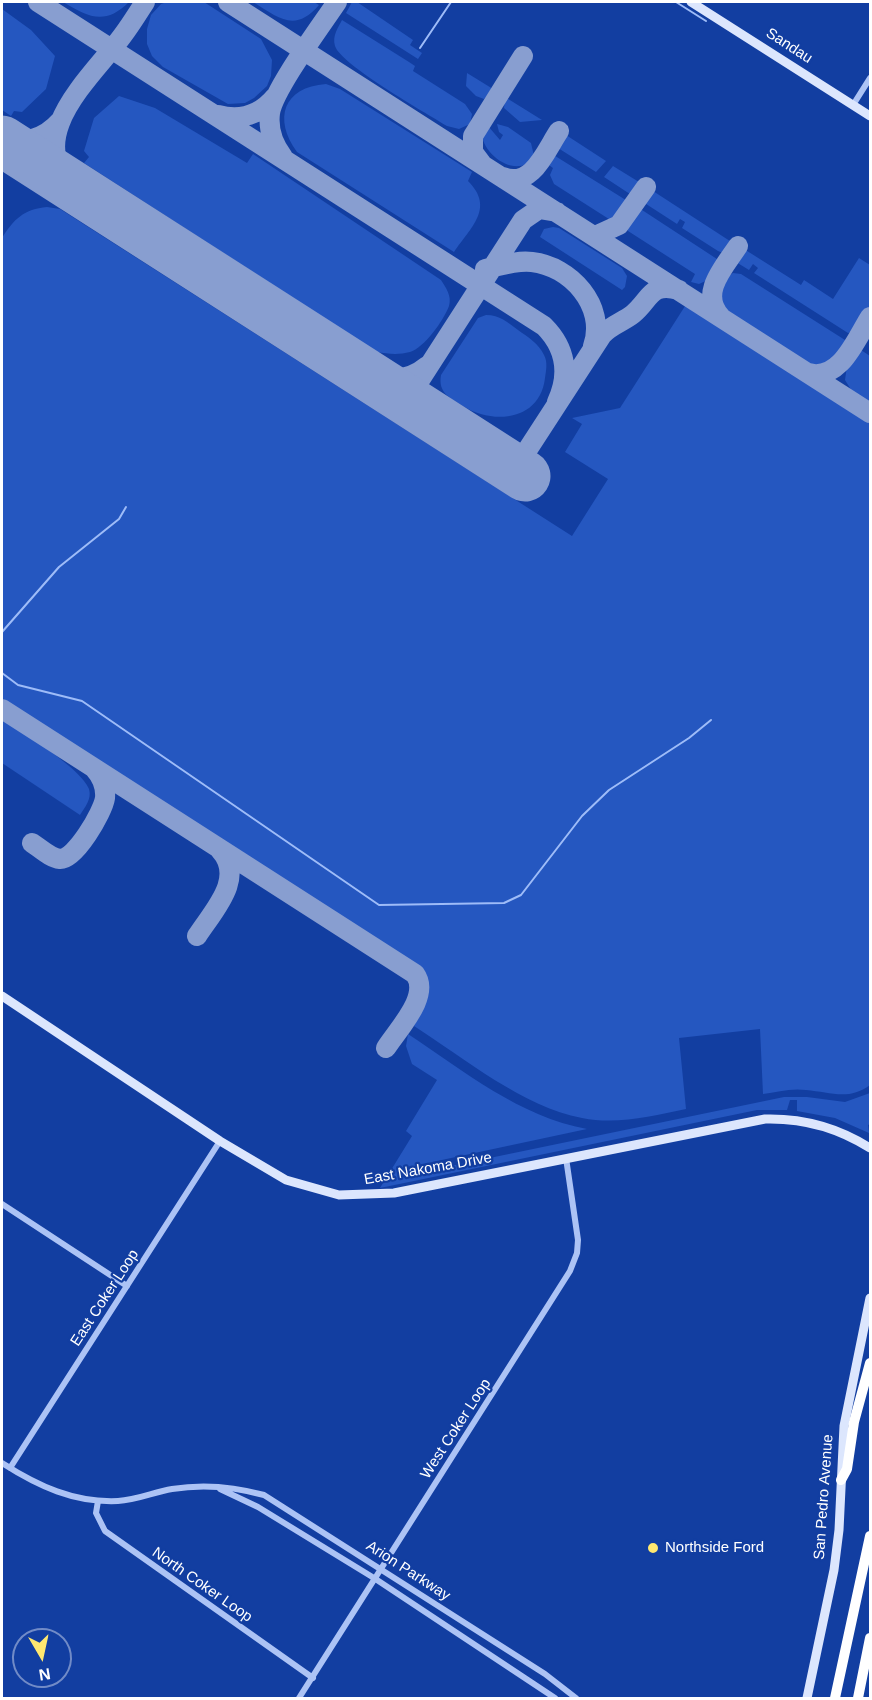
<!DOCTYPE html>
<style>
body{margin:0}
#map{position:relative;width:872px;height:1700px;overflow:hidden;background:#123ea1;font-family:Helvetica,sans-serif}
canvas{display:block}
.frame{position:absolute;inset:0;border:3px solid #fff;pointer-events:none}
.north{position:absolute;left:12px;top:1628px;width:60px;height:60px;box-sizing:border-box;background:#123ea1;border:2px solid #718bc7;border-radius:50%;rotate:171deg;font-size:16px;font-weight:700;line-height:24px;text-align:center;color:#fff}
.north::after{content:'';display:block;margin:auto;width:21px;height:27px;background:#ffe870;clip-path:polygon(50% 0,100% 100%,50% 72%,0 100%)}
</style>
<div id="map">
<canvas width="872" height="1700"></canvas>
<div class="frame"></div>
<div class="north">N</div>
</div>
<script>
const context = document.querySelector('canvas').getContext('2d');
context.lineJoin = 'round';
function paint(path, color) { context.fillStyle = color; context.fill(path, 'evenodd'); }
function stroke(path, color, width, dash) { context.strokeStyle = color; context.lineWidth = width; context.lineCap = dash ? 'butt' : 'round'; context.setLineDash(dash || []); context.stroke(path); }
function drawText(font, color, halo, rows, align = 'center') {
  context.font = font + ' Helvetica,sans-serif'; context.lineWidth = 4.5; context.setLineDash([]); context.textBaseline = 'middle'; context.strokeStyle = halo; context.fillStyle = color; for (const [text, x, y, turn = 0] of rows) {
    context.save(); context.translate(x, y); context.rotate((+turn || 0) * Math.PI / 180); context.textAlign = isNaN(turn) ? turn : align; if (halo) context.strokeText(text, 0, 0); context.fillText(text, 0, 0); context.restore();
  }
}
const green = new Path2D(`
 M63,2H129C105,26 88,17 63,2Z
 M167,2H204L261,39L272,60L271,76L267,86L254,98L245,103L228,104L163,67L152,56L147,44V29L151,15L161,4Z
 M253,2H314L319,5C295,33 279,18 253,2Z
 M352,2H357L413,40L410,45L422,53L418,59L346,13Z
 M2,9L31,30L55,56L46,89L22,112L14,111L11,116L2,110Z
 M342,20L409,62L415,66L413,71L465,104L472,114L470,124L459,129L447,126C426,113 341,65 335,46C332,36 338,28 342,20Z
 M467,73L493,89L484,99L476,96L466,86Z
 M326,84L340,89L472,172L468,181C495,208 471,227 454,252L297,152C273,119 283,87 326,84Z
 M119,96L155,108L247,163L253,154L441,280C446,288 452,296 449,306C444,320 424,348 410,352C399,355 388,354 377,352L84,163L89,157L84,151L94,118Z
 M505,97L542,120L520,122L504,108Z
 M497,124L508,127L531,143L534,156C520,180 484,157 482,135L488,126L500,140L503,135L499,132Z
 M566,135L606,161L596,172L558,148Z
 M552,154L629,202L618,219L612,221L554,184L550,175L553,168L546,163Z
 M613,166L639,182L633,196L604,177Z
 M653,191L733,243L728,251L723,253L718,251L682,228L685,222L680,219L677,224L643,202L650,192Z
 M47,207L60,209L572,536L608,479L565,452L582,424L572,418L620,408L687,303L870,421V1085C849,1101 830,1092 806,1090C791,1088 777,1092 763,1094L760,1029L679,1038L686,1109C652,1116 617,1125 582,1118C523,1107 464,1058 414,1026C426,1004 435,989 419,966L2,698V238C14,219 24,209 47,207Z
 M639,208L720,261L710,279L699,284L691,282L695,274L628,231V224Z
 M553,227L559,228L622,268L627,276L625,287L622,290L540,237L544,229Z
 M744,249L801,285L804,280L833,299L859,258L870,265V306L855,331L848,333L754,273L758,268L753,264L749,270L736,262Z
 M733,273L741,274L845,340L847,344C838,357 830,372 812,366L727,312C715,300 718,282 733,273Z
 M486,315C500,315 507,322 518,330C528,337 539,344 544,355C548,362 546,371 545,378C540,421 493,425 463,406C449,397 438,393 441,375L478,318Z
 M858,348L870,356V404L853,393L845,380L847,366Z
 M2,719C21,731 82,769 89,789C92,799 85,807 80,815L2,763Z
 M408,1034C464,1071 520,1117 587,1129L423,1164L422,1172L784,1097H807L845,1102L870,1093V1124L868,1125L869,1133L835,1118L797,1111V1100H790L787,1110H757L380,1188L412,1136L406,1131L437,1080L412,1064L406,1046Z`);
const stream = new Path2D(`
 M676,2L706,21
 M420,48L451,2
 M2,632L59,567L119,519L126,507
 M2,673L18,685L82,701L379,905L504,903L521,895L582,816L609,790L689,738L711,720`);
const taxiway = new Path2D(`
 M38,2L544,326C566,348 570,374 557,402
 M228,2L870,413
 M218,115C240,121 260,115 275,97
 M2,138C24,145 45,138 60,121
 M283,157C273,144 268,129 270,113C274,89 321,26 337,2
 M482,164L473,152V136L523,56
 M503,177C532,189 546,150 559,131
 M77,189C22,142 84,84 116,44C127,31 136,16 145,2
 M595,236L619,225L646,187
 M485,269C500,266 516,260 532,262C570,266 607,306 593,346
 M721,317C698,294 725,266 738,246
 M359,369C384,379 404,385 427,366
 M808,373C840,382 856,339 870,317
 M407,400L523,220L539,209L557,212
 M515,469L602,335C611,325 623,322 633,314C651,299 650,282 679,290
 M2,709L415,974C431,996 398,1029 386,1048
 M32,843C40,848 50,858 60,859C75,860 103,812 105,798C106,786 102,777 94,768
 M197,936C213,911 246,878 220,850`);
const runway = new Path2D(`
 M2,141L525,476`);
const street = new Path2D(`
 M853,105L870,78
 M2,1204L127,1286
 M2,1463C38,1486 74,1503 118,1501C137,1500 154,1492 172,1489C202,1484 235,1487 264,1495L545,1674L576,1698
 M10,1468L220,1141
 M220,1489L258,1507L374,1578L555,1698
 M98,1501L96,1513L105,1531L313,1678
 M299,1698L570,1271L577,1253L578,1240L566,1158`);
const secondary = new Path2D(`
 M691,2L870,116
 M2,996L220,1141L286,1180L339,1195L394,1193L765,1119C804,1118 837,1127 870,1148
 M807,1698L834,1570L839,1530L844,1426L870,1298`);
const highway = new Path2D(`
 M841,1480L847,1469L854,1422L870,1363
 M835,1698L870,1536
 M858,1698L870,1638`);
const markers = [
 [653,1548,6,"#ffe870"]
];
const streetNames = [
 ["Sandau",789,46,33],
 ["East Nakoma Drive",428,1169,-10],
 ["East Coker Loop",105,1298,-57],
 ["West Coker Loop",456,1429,-57],
 ["San Pedro Avenue",824,1497,-86],
 ["Arion Parkway",408,1571,33],
 ["North Coker Loop",202,1585,35]
];
const poiNames = [
 ["Northside Ford",665,1548]
];
paint(green, '#2557c0');
stroke(stream, '#9ebcf8', 2);
stroke(taxiway, '#889ed0', 20);
stroke(runway, '#889ed0', 51);
stroke(street, '#acc3f5', 6);
stroke(secondary, '#dce6fd', 9);
stroke(highway, '#fff', 10);
for (const [x, y, r, color] of markers) { const dot = new Path2D(); dot.arc(x, y, r, 0, 2 * Math.PI); context.fillStyle = color; context.fill(dot); stroke(dot, '#123ea1', 2); }
drawText('15px', '#fff', '#123ea1', streetNames);
drawText('15px', '#fff', '#123ea1', poiNames, 'left');
</script>
